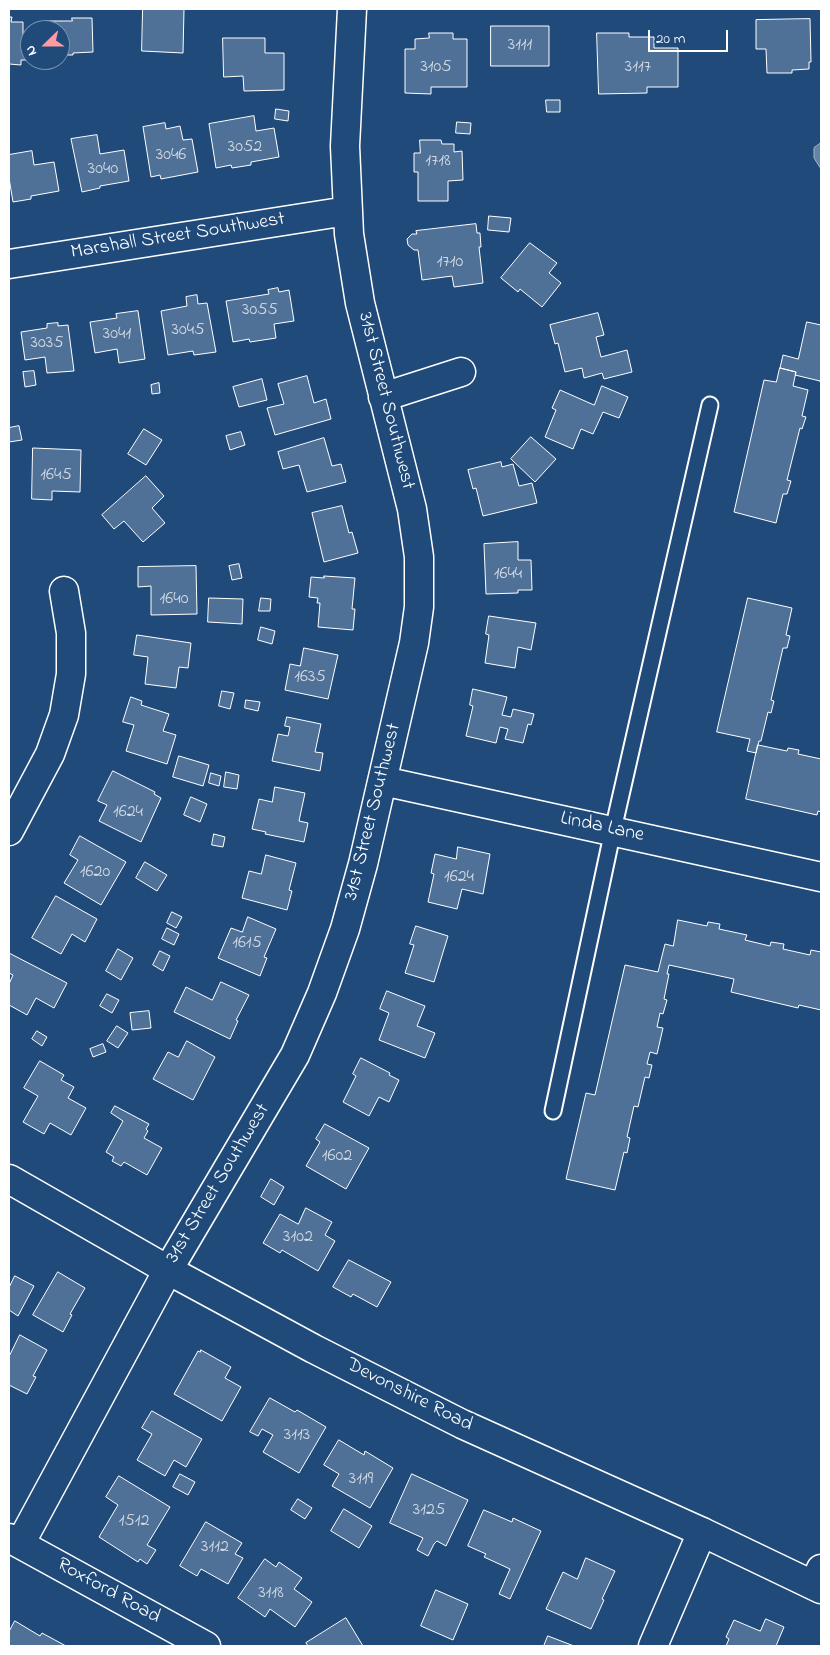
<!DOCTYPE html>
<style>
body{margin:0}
#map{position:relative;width:830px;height:1655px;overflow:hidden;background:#1f4a7a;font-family:"Indie Flower",sans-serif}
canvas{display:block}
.frame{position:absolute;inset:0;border:10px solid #fff;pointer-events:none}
.north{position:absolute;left:20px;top:20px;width:50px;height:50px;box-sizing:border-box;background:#1f4a7a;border:1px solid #7992af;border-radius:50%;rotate:248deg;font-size:14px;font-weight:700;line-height:20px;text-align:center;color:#fff}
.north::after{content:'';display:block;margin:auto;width:18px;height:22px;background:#ff9aa2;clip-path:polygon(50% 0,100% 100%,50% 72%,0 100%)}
.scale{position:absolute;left:648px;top:30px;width:80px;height:22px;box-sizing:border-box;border:2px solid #fff;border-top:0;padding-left:6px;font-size:15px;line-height:18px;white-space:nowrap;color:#fff;-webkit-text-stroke:4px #1f4a7a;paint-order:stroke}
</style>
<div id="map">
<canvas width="830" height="1655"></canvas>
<div class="frame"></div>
<div class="north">N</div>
<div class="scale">20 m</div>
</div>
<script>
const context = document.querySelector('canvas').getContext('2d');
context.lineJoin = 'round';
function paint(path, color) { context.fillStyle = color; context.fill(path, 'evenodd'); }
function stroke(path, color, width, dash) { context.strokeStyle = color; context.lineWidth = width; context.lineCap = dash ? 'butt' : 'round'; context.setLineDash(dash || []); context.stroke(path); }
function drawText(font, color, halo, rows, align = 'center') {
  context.font = font + ' "Indie Flower",sans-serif'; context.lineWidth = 5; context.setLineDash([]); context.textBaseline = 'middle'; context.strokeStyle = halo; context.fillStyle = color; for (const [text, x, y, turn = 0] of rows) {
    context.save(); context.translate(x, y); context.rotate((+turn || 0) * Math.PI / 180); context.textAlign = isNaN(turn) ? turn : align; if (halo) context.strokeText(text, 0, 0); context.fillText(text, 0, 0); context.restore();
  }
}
const water = new Path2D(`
 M821,143V169L814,158V148Z`);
const building = new Path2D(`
 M143,9H184L183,53L142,51Z
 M9,17H12L11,22H23V51H30V60H21V65L9,64Z
 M72,18H92L93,52L73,53V55H60V30H44V21H72Z
 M810,19L811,62H809V69L792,70V73H767L766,49H756V20Z
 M491,26H549V66H491Z
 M429,33H453V39H467V87H431V94L405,93V49H415V39L429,38Z
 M597,33H629V37H654V48H678V87H647V93L599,94Z
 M223,38H265V53H284V90L244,91L243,76L224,77Z
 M546,100H560V112H547Z
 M276,109L289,111L288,121L275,119Z
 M254,116L256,131L274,128L279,157L251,162V165L232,168L231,165L216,168L209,124Z
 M457,122L471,123L470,134L456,133Z
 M165,123L166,129L180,126L183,140L192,139L198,172L161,179L160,175L151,177L143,127Z
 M97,135L100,154L124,150L129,181L100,186V188L82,192L71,139Z
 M420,140H441L442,144H454V152L462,151L463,180L448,181V201H418V172H414V153H420Z
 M32,151L34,165L54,162L59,191L31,196V199L13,202L9,178V155Z
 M489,216L511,218L509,232L488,230Z
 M476,224L477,233H480L481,247H479L483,283L454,287L452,276L422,280L418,250H414L408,245L407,239L412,234H417L416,231Z
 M530,243L557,263L549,273L561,283L542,307L520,289L518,292L501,278Z
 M278,288L279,292L289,290L294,321L274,324L276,338L250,342L249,339L233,342L226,301L269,294L268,290Z
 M197,295L198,304L207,303L216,352L194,355L193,351L168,355L161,311L187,306L186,297Z
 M138,311L145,359L119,363L117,349L95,353L90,322L117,318L116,314Z
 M598,313L604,335L596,337L601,357L627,350L632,372L604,379L602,373L584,378L582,368L565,372L558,343L555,344L550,325Z
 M807,322L821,325V383L820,382V381L795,375L796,372L780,368L783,355L798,359Z
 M58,323V326L68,325L74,371L47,373L45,357L25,360L21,332L47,328V324Z
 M780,368L796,372L793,386L808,390L802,416L806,417L802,429L800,428L787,480L791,481L787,494H783L776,523L734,512L764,380L776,382Z
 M34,371L36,385L25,387L23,372Z
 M307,376L314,403L326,399L331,419L275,435L267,408L284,404L278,384Z
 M262,379L267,400L239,407L233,387Z
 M159,383L160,393L152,394L151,385Z
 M602,386L628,397L619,418L603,412L593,434L581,429L573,449L545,437L556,410L552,408L560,390L594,405Z
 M19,426L22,440L9,442V428Z
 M144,429L162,440L146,465L128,454Z
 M241,432L245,445L230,450L226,436Z
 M531,437L556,459L535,482L511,459Z
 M324,438L332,466L341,464L346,482L307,492L299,465L283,469L278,452Z
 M33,448L81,450L80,492L52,491V500L32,499Z
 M501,462L502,467L513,464L519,486L532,483L537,503L483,516L476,488L473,489L468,470Z
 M146,476L164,496L152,508L165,523L143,542L124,521L114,529L102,515Z
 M342,506L349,533L352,532L358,553L324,562L312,513Z
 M518,542V560H531L532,590H518V593L486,594L484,544Z
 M239,564L242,578L232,580L229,566Z
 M196,566L197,614L151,615V586L138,587V567Z
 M324,576L355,578L352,609H355L353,630L318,627L320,603H317L318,598L309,597L311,577L324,578Z
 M209,598L243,599L242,624L208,622Z
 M261,598L271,599L270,611H259Z
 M748,598L792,608L786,635L790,636L787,648H783L771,700L774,701L771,713L768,712L761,741H759L756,753L747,751L750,739L717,732Z
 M489,616L536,623L531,650L518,647L515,668L485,663L489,635L486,634Z
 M261,627L275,631L272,644L258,640Z
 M137,635L191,643L188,668L179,667L176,688L145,684L148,657L134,655Z
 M304,648L338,655L328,699L285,690L290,664L300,666Z
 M473,689L507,697L502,715L511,717L513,709L534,714L531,725L528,724L523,743L505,739L508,729L500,727L496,743L466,736L473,706L470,705Z
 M222,691L234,693L230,709L219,706Z
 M131,697L142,701L141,705L169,714L163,731L176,735L167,764L126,751L134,725L123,722Z
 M246,700L260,702L258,711L245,708Z
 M287,717L321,724L315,752L323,753L320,771L272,761L278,734L288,736L290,727L285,726Z
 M758,745L787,751L788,748L799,750L798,754L821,759V812L818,811L817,815L746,799Z
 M179,756L209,765L203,786L173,777Z
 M113,771L155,792L154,794L161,798L141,842L99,821L107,805L98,801Z
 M226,772L239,775L237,789L224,787Z
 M211,773L221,776L219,786L209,783Z
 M275,787L305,793L299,821L308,823L304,842L265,834L266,832L252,829L259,799L272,802Z
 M191,797L207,804L200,822L184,815Z
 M214,834L225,837L223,847L212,845Z
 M80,836L126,862L101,905L64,883L78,860L70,855Z
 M458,847L490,854L483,894L462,889L457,909L428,902L434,874L431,873L435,854L456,859Z
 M266,855L296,863L289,890L292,891L287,910L242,898L249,871L261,874Z
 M145,862L167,875L157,891L136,878Z
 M56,896L97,919L85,942L72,934L61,954L32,938Z
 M172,912L182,917L176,928L167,923Z
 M248,917L276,929L264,957L267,958L260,976L218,958L231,928L242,932Z
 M678,920L707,926L708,922L720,924L719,929L747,935L745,940L770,946L771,942L784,944L783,949L810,955L811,950L821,952V1010L799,1005L798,1008L731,992L734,979L669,965L667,974H669L664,999L667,1000L663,1014L660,1013L657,1027L663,1028L657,1054L650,1052L647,1064L652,1065L649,1078L645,1077L638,1107L634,1106L627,1137L630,1138L627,1153L624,1152L615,1190L566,1179L586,1093L595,1095L625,965L658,972L665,944L673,946Z
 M416,926L448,936L434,982L405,973L414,945L410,944Z
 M167,928L179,934L174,945L162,939Z
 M118,949L133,958L121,980L106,971Z
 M160,951L170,956L163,971L153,965Z
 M9,953L67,983L54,1008L36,998L27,1015L9,1005V984L13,975L9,973Z
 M221,982L249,995L236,1020L238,1021L230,1039L174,1012L186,987L212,1000Z
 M387,991L425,1006L417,1026L435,1033L425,1058L379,1040L389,1013L380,1009Z
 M107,994L119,1000L112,1013L100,1006Z
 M149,1011L151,1028L132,1030L130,1013Z
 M117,1026L128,1033L118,1048L107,1041Z
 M37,1031L47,1037L42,1046L32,1039Z
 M187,1041L215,1057L193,1100L153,1079L168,1052L178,1057Z
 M103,1044L106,1052L93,1057L90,1049Z
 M361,1058L390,1073L389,1075L399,1080L389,1102L379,1097L369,1116L343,1102L356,1076L353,1074Z
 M40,1061L64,1075L61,1080L74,1087L68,1098L86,1108L71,1135L50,1123L44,1134L23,1122L38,1096L24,1088Z
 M115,1106L149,1124L146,1129L148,1131L144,1138L162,1148L147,1175L124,1162L121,1166L112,1161L114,1157L106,1152L123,1121L111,1113Z
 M325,1124L369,1148L346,1189L306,1166L320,1142L316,1139Z
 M271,1179L284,1187L274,1205L261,1197Z
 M306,1208L332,1222L325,1235L335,1241L318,1271L282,1250L280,1253L263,1243L280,1214L298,1224Z
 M349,1260L391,1282L377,1307L353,1294L351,1297L333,1287Z
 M58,1272L85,1288L70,1314L72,1315L63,1332L33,1315Z
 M15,1276L34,1286L18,1316L9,1310V1288Z
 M20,1335L47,1350L33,1376L36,1377L27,1394L9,1385V1357Z
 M201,1350L231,1367L225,1378L241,1387L222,1421L174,1394L198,1351L200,1352Z
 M270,1398L295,1412L297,1410L326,1427L299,1473L263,1452L273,1435L262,1429L258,1436L250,1432Z
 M152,1411L202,1439L186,1467L174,1460L165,1476L137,1460L152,1434L142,1428Z
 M339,1440L364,1455L365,1451L393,1468L370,1508L332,1486L339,1474L324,1465Z
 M180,1474L195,1482L188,1495L173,1487Z
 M412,1474L468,1500L446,1546L437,1541L434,1544L428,1556L417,1550L423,1538L390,1523Z
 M119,1476L170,1507L147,1545L156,1550L147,1564L140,1559L138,1562L99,1537L118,1505L106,1497Z
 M298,1499L312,1508L305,1519L291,1510Z
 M344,1509L372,1526L359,1548L331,1531Z
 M484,1510L512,1522L513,1518L541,1531L510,1599L499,1594L510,1569L484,1557L486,1554L468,1546Z
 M206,1522L242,1543L235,1554L243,1558L228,1584L201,1569L197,1576L180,1566Z
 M586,1558L615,1571L602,1599L604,1600L591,1629L546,1609L563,1572L577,1579Z
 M265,1559L276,1567L279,1562L302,1578L294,1589L312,1602L295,1627L270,1609L265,1617L238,1598Z
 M436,1590L468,1604L453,1640L421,1626Z
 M346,1618L363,1646H308L306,1643Z
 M766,1619L784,1627L776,1646H726L729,1639L726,1637L734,1620L760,1631Z
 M15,1621L40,1636L42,1633L66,1646H9V1632Z
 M548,1636L574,1646H544Z`);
const lane = new Path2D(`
 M553,1111L613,830L710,405`);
const street = new Path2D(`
 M9,264L347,211
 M383,397L461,372
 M383,781L821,877
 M9,831L50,754L64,715L71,674V633L64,591
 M9,1538L206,1646
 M20,1544L168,1270L295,1055L322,993L345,929L363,864L414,643L419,607V557L412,509L360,303L349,234L345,146L352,9
 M814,1585L821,1569
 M653,1646L702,1532`);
const secondary = new Path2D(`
 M9,1179L168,1270L314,1349L462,1424L702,1532L821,1589`);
const numberNames = [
 ["3111",520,46],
 ["3105",436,68],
 ["3117",638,68],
 ["3052",245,148],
 ["3046",171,156],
 ["1718",438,162],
 ["3040",103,170],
 ["1710",450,263],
 ["3055",260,311],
 ["3045",188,331],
 ["3041",117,335],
 ["3035",47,344],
 ["1645",56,476],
 ["1644",508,575],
 ["1640",174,600],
 ["1635",310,678],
 ["1624",128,813],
 ["1620",95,873],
 ["1624",459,878],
 ["1615",247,944],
 ["1602",337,1157],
 ["3102",298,1238],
 ["3113",297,1436],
 ["3119",361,1480],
 ["3125",429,1511],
 ["1512",134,1522],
 ["3112",215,1548],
 ["3118",271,1594]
];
const streetNames = [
 ["Marshall Street Southwest",178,237,-9],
 ["31st Street Southwest",385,401,76],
 ["31st Street Southwest",374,812,-76],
 ["Linda Lane",602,828,12],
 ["31st Street Southwest",219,1184,-59],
 ["Devonshire Road",409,1396,27],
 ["Roxford Road",108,1592,29]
];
paint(water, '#6583a4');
stroke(water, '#a3b5c8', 1);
paint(building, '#507197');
stroke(building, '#fff', 1);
stroke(lane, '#fff', 19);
stroke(street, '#fff', 31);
stroke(secondary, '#fff', 31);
stroke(lane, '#1f4a7a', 15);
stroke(street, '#1f4a7a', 28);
stroke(secondary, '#1f4a7a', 28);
drawText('18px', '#d3dce5', null, numberNames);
drawText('20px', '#fff', '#1f4a7a', streetNames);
</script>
